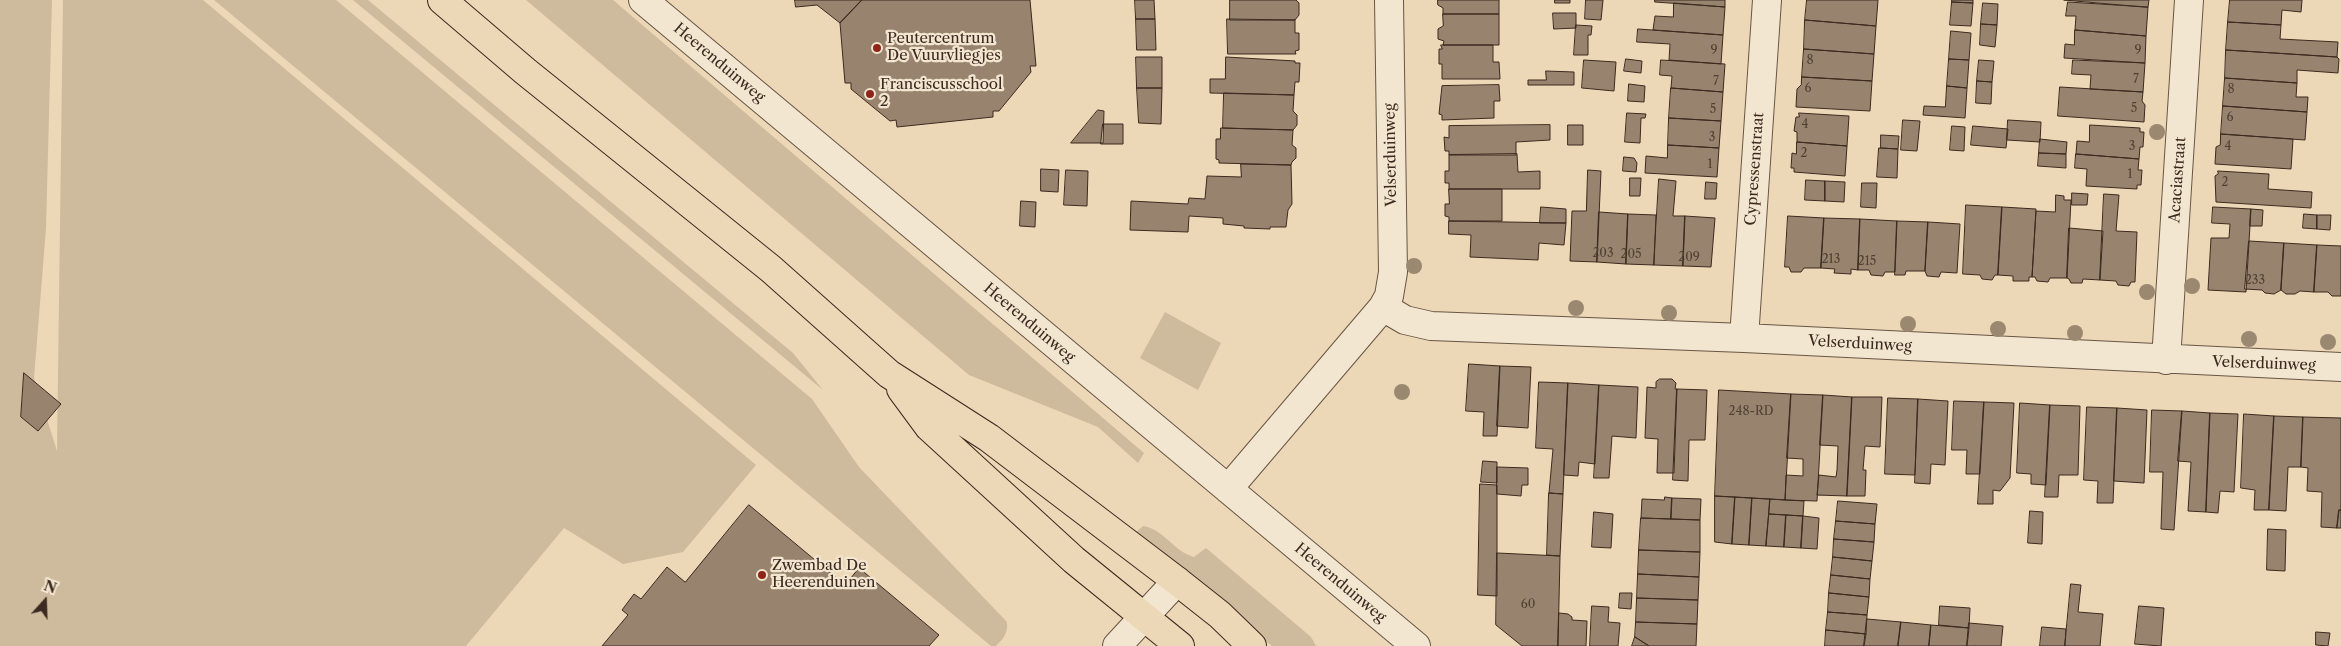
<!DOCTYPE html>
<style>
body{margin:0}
#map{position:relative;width:2341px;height:646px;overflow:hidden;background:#ecd8b6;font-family:"Libre Caslon Text",serif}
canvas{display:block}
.north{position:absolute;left:20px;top:576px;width:50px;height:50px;-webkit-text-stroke:4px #f3e6d0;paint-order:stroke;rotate:20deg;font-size:14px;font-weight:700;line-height:20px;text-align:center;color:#3c291f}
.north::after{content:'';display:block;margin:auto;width:18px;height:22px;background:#3c291f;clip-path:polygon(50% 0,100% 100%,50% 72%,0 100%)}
</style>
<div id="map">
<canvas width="2341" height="646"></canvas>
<div class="north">N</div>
</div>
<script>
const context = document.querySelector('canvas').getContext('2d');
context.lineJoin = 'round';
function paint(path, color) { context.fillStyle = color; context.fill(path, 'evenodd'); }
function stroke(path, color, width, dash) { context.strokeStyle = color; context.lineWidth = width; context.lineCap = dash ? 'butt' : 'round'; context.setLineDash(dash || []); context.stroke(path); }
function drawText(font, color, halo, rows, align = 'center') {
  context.font = font + ' "Libre Caslon Text",serif'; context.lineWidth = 4.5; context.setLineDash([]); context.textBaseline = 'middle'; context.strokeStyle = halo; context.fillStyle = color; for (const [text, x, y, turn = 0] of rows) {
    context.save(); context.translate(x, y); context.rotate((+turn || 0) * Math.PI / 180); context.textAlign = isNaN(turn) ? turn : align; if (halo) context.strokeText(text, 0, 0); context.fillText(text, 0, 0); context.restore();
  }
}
const green = new Path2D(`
 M0,0H52L46,228L34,378L57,451L63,0H203L756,465L683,552L623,564L564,528L466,646H0Z
 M214,0H336L812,399L859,467L1007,622C1008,633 1004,638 996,646H991Z
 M353,0H368L793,353L823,390Z
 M526,0H613L1144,453L1138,463L1098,427L969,375Z
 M1165,312L1221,343L1198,390L1140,358Z
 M1143,526C1164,529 1174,552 1194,557L1206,548L1311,637L1316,646H1272L1135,533Z`);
const building = new Path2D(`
 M795,0H862L840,23L817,5L796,7Z
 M862,0H1030L1036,66H1030L1031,72L999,111H993V117L897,127L896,120L890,121L851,89V83H845L840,23Z
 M1135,0H1154L1155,19H1136Z
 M1230,0H1296L1299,3V15L1295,20H1230Z
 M1438,0H1499V14H1443V8L1438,5Z
 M1555,0H1570V3H1555Z
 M1586,0H1603L1601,20L1585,19Z
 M1655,0H1725V7L1655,2Z
 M1807,0H1878L1876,26L1805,20Z
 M1952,0H1973V3L1952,2Z
 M2064,0H2149L2148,7Z
 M2230,0H2302L2301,12L2282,10L2281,25L2228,22Z
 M1952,2L1973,3L1971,26L1950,25Z
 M2068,2L2148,7L2146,36L2075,30L2076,16H2066Z
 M1674,3L1725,7L1723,35L1653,30L1655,16L1673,17Z
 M1983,3L1998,4L1997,25L1981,24Z
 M1553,13H1576V28L1554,29Z
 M1443,14H1499V45H1443L1444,41L1438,39V29L1443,26Z
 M1136,19H1155L1156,50H1137Z
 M1227,19L1295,20V33H1299V50L1295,51L1296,54H1228Z
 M1805,20L1876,26L1874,54L1804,49Z
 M2228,22L2281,25L2280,39L2338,42L2337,57L2226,50Z
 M1981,24L1997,25L1995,47L1980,45Z
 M1576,25L1592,26L1591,35H1588V55H1574Z
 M1638,29L1723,35L1721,64L1669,60L1670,44L1637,42Z
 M2075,30L2146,36L2145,63L2064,58L2065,44L2074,45Z
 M1951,31L1971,33L1969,60L1949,59Z
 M1441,45H1493V62H1499L1500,79H1442V64H1439V49H1442Z
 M1804,49L1874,54L1872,81L1802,77Z
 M2226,50L2337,57L2339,59L2338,73L2297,70V83L2225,78Z
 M1136,57H1162V88H1137Z
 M1226,57L1295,61V63H1300L1299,82H1295L1294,95L1210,93V79H1225Z
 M1626,59L1642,61L1641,73L1624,71Z
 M1949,59L1969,60L1967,88L1947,86Z
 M1584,60L1616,62L1614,91L1582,88Z
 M1661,60L1725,64L1723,92L1671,88L1672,76L1660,75Z
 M1979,60L1994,61L1992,82L1977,81Z
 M2073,60L2145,63L2143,92L2090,89L2091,75L2072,74Z
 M1546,71L1574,72V85H1528V80H1546Z
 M1802,77L1872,81L1870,111L1796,107L1797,89L1801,85Z
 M2225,78L2297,83L2296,97H2308L2307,112L2223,106Z
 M1977,81L1992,82L1991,104L1976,103Z
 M1629,84L1645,86L1644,102L1628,101Z
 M1499,85L1500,101H1494V118L1442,120V115L1439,114L1442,86Z
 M1947,86L1967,88L1965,118L1923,115L1924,106L1945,107Z
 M2060,87L2143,92L2142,101L2145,105L2144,122L2058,116Z
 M1137,88H1162L1161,124L1139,123Z
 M1671,88L1723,92L1721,121L1669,118Z
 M1224,93L1294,95L1293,111L1297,115V125L1293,130L1223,128Z
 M2223,106L2307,112L2305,140L2221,134Z
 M1098,110L1104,111L1103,143H1071Z
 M1627,113L1646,114L1645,118H1641L1640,143L1625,142Z
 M1799,113L1849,116L1847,146L1797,142V132L1794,131L1796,117H1799Z
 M1669,118L1721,121L1719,148L1668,145Z
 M1903,120L1920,121L1917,151L1901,150Z
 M2008,120L2041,122L2040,142L2007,140Z
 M1103,124H1123V144H1101Z
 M1550,125V140L1516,142V155H1449V151H1445L1444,137L1449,138V126Z
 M1568,125H1583V145H1568Z
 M2090,125L2140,128V132H2144L2143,147H2140L2139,159L2076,154L2077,141L2089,142Z
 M1952,126L1965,127L1964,151L1950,150Z
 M1973,126L2008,129L2006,148L1971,145Z
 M1221,128L1293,130L1292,145L1296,148V158L1292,162L1291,165L1219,163V160L1216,159V139H1220Z
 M2221,134L2293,139L2291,169L2215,164L2216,147L2220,145Z
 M1881,135L1899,136L1898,149L1881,148Z
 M2040,139L2067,142L2066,154L2039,153Z
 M1797,142L1847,146L1845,176L1794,172V168H1791L1792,153L1796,154Z
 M1668,145L1719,148L1717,177L1645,173L1646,156L1667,158Z
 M1879,148L1898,149L1897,178L1877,177Z
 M2039,153L2066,154V168L2038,166Z
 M1517,154L1518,172L1540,171V189H1449V183H1445V171H1449V155Z
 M2076,154L2139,159L2138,170H2142L2141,185H2137V189L2086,186L2087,169L2075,168Z
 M1624,157L1634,158L1637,163L1636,172L1623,171Z
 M1241,164L1291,165L1292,204L1288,210L1286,227H1270V229L1244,228V226L1223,224V218L1189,216L1188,232L1130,230L1131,201L1188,204L1189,198L1205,199L1207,176L1241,177Z
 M1041,169L1059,170L1058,192L1041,191Z
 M1066,170L1088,171L1087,206L1064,205Z
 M1588,170L1601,171L1597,262L1570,261L1572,211H1586Z
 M2218,171L2269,174L2268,189L2312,192L2311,208L2216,202L2215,176L2218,174Z
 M1630,178H1641L1640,196H1630Z
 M1659,179L1676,181L1673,216H1685L1683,266L1654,265Z
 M1806,180L1825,181V201L1805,200Z
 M1825,181L1845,182L1844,202L1825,201Z
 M1706,182L1717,183L1716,199H1705Z
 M1862,183H1877L1876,208L1861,207Z
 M1449,189H1502V221H1449V217L1445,216V204H1449Z
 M2072,193L2088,194L2087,205H2072Z
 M2104,194L2119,195L2116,231L2137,232L2135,282H2131L2129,286L2118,285L2116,281L2100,280Z
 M2056,195L2064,196V200H2071L2067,278H2050L2048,282L2037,281L2035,277H2032L2036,211L2055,212Z
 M1021,201L1036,202L1035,227L1020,226Z
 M1966,205L2002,207L1998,275H1995L1992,280L1982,279L1980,275L1963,274Z
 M1541,207L1566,209V223H1540Z
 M2002,207L2036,209L2032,277H2029V281H2013V276L1998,275Z
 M2213,207L2251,209L2246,292L2208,290L2211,238H2229L2230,224L2212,223Z
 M2251,209L2263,210L2262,226H2250Z
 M1599,212L1628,214L1626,264L1597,262Z
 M1628,214L1656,215L1654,265L1626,264Z
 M2304,214L2317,215V229L2303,228Z
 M2317,215H2331L2330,230L2317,229Z
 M1685,216L1715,218L1711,267L1683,266Z
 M1788,216L1824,218L1821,268H1804L1801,272H1791L1789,267H1785Z
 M1824,218L1860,219L1858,270L1851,269V274L1834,273L1835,269L1821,268Z
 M1860,219L1897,221L1895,272H1885L1883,276L1871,275L1869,270H1858Z
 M1449,221L1566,223L1564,245L1539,243L1538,260L1470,257L1471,235L1449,234Z
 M1897,221L1928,222L1925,271H1906L1905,275H1895Z
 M1928,222L1960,224L1957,273L1941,272L1939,277L1927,276L1925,271Z
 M2069,228L2103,231L2100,280L2083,279L2082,283H2071L2069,279L2067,278Z
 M2249,241L2284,243L2281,290L2274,294L2265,293L2262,290L2245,289Z
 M2284,243L2317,245L2314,292L2300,291L2295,294H2286L2281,290Z
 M2317,245L2341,246V296H2332L2328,292H2314Z
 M1469,364L1500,366L1497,436H1483L1484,412L1466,411Z
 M1500,366L1531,367L1528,428L1497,426Z
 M24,373L61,404L38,431L21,417Z
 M1660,379H1672L1676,383L1675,389H1677L1674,473H1657L1658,439L1645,438L1647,387L1656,388V382Z
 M1539,382L1568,383L1563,494L1549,493L1553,449L1536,448Z
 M1568,383L1599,385L1595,464L1579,462L1578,476L1564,475Z
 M1599,385L1638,387L1636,438L1612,436L1609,478H1594Z
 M1677,389L1707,390L1705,440H1689L1688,481L1673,480Z
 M1719,390L1791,394L1785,500L1715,496Z
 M1791,394L1823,395L1817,501L1785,500L1786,475L1803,476V459L1787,458Z
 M1823,395L1852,397L1847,496L1817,495L1819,475L1836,477L1837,470L1838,446L1820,445Z
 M1852,397H1882L1880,447L1865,446L1863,470H1866L1865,496H1847Z
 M1888,398L1918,399L1915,475L1885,474Z
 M1918,399L1948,401L1945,465L1931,464L1930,484L1915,483Z
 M1954,401L1984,402L1980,474H1966L1967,450H1952Z
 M1984,402L2014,403L2010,478L2000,491L1993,490V504H1978Z
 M2020,403L2050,405L2046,485L2031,484V474L2017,473Z
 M2050,405L2080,406L2078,475H2059L2058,497H2045Z
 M2087,407L2117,408L2113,503H2097L2098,481L2084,480Z
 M2117,408L2147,410L2144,483L2114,481Z
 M2152,410L2182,411L2174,530L2161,529L2163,472H2150Z
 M2182,411L2210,413L2206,512L2188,511L2191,462L2178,461Z
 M2210,413L2238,414L2234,492L2220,491L2218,513L2206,512Z
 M2244,414L2274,416L2269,510H2254L2255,490L2241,488Z
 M2274,416L2303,417L2301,467H2288L2286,511L2269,510Z
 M2303,417L2341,418V510H2339L2337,528L2321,527L2322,492L2307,491L2308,468L2301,467Z
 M1483,461L1497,462V483L1481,482Z
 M1497,467L1528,468V485H1522L1521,496L1497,494Z
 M1480,484L1497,485V596L1478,595Z
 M1549,493L1563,494L1560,556L1547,555Z
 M1715,496L1735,497L1732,544L1715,542Z
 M1665,497L1672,498L1671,519L1641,518L1642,499L1664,500Z
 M1735,497L1752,498L1749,545L1732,544Z
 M1672,498L1701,499L1700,520L1671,519Z
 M1752,498L1770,499L1766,546L1749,545Z
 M1770,499L1804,501L1803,516L1769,514Z
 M1838,501L1877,504L1875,524L1836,521Z
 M749,505L845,585L859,568L939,635L929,646H602L628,615L622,610L634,594L641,599L667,567L685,582Z
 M2339,510H2341V528H2337Z
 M2030,511L2043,512L2042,544L2028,543Z
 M1594,512L1613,514L1611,548L1592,547Z
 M1769,514L1786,515L1784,547L1766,546Z
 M1786,515L1803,516L1801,548L1784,547Z
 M1803,516L1819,518L1817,549L1801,548Z
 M1641,518L1700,520V552L1639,550Z
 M1836,521L1875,524L1874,542L1834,539Z
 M2268,529L2286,530L2285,571L2267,570Z
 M1834,539L1874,542L1872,561L1833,557Z
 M1639,550L1700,552L1699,577L1638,574Z
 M1497,553L1560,556L1558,646H1522L1496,625Z
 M1833,557L1872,561L1870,579L1831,575Z
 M1638,574L1699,577L1698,600L1637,598Z
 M1831,575L1870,579L1869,597L1829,593Z
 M2071,584L2081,585L2078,612L2103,614L2100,646H2065Z
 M1620,593H1632L1631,609L1619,608Z
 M1829,593L1869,597L1867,615L1828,612Z
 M1637,598L1698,600L1697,624L1636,622Z
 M1592,606L1609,607L1608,622L1620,623L1618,646H1590Z
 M1940,606L1970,608L1969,628L1939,625Z
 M2139,606L2164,608L2161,646L2135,644Z
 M1828,612L1867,615L1866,634L1826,630Z
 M1559,613L1568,614L1572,617V620L1587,621L1586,646H1558Z
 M1867,619L1901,622L1898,646H1864Z
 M1636,622L1697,624L1696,646H1649L1635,637Z
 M1901,622L1931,625L1929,646H1898Z
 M1969,623L2003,626L2001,646H1967Z
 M1931,625L1969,628L1967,646H1929Z
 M2042,627L2066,629L2065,646H2040Z
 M1826,630L1866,634L1864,646H1825Z
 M2316,632L2330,633L2328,646L2316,645Z
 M1635,637L1649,646H1632Z`);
const minor = new Path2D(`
 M643,0L1416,646
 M1383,307L1405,320L1431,326L1744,338L2341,367
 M1744,338L1767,0
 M2166,360L2189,0
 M1228,489L1383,307L1389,296L1393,272L1389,0
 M1117,646L1177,581`);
const major = new Path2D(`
 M442,0L525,71L771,269L889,374L989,438L1177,581L1220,615L1252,646
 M901,389L929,427L1074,560L1180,646`);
const trees = [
 [2157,132],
 [1414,266],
 [2192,286],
 [2147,292],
 [1576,308],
 [1669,313],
 [1908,324],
 [1998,329],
 [2075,333],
 [2249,339],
 [2328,342],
 [1402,392]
];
const markers = [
 [877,48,5,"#8f2418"],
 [870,94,5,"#8f2418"],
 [762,575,5,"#8f2418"]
];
const numberNames = [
 ["9",1714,51],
 ["9",2138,51],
 ["8",1810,61],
 ["7",2136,80],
 ["7",1716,82],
 ["6",1808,89],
 ["8",2231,90],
 ["5",2134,109],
 ["5",1713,110],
 ["6",2230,118],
 ["4",1805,125],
 ["3",1712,138],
 ["3",2132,147],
 ["4",2228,147],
 ["2",1804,154],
 ["1",1710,165],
 ["1",2130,175],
 ["2",2225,183],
 ["203",1603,254],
 ["205",1631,255],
 ["209",1689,258],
 ["213",1831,260],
 ["215",1867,262],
 ["233",2255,281],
 ["248-RD",1751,412],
 ["60",1528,605]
];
const poiNames = [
 ["Peutercentrum",887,39],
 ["De Vuurvliegjes",887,56],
 ["Franciscusschool",880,85],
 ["2",880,102],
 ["Zwembad De",772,566],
 ["Heerenduinen",772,583]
];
const streetNames = [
 ["Heerenduinweg",719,63,40],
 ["Velserduinweg",1391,155,-91],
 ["Cypressenstraat",1755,169,-86],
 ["Acaciastraat",2178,180,-86],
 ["Heerenduinweg",1029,323,40],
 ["Velserduinweg",1860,344,3],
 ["Velserduinweg",2264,364,2],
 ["Heerenduinweg",1340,583,40]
];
paint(green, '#ceba9c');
paint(building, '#98846e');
stroke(building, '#3c291f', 1);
stroke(minor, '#685545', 30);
stroke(major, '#3c291f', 30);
stroke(minor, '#f3e6d0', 28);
stroke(major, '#ecd8b6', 28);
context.fillStyle = '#9b8871';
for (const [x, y] of trees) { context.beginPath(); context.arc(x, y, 8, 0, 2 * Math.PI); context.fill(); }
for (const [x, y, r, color] of markers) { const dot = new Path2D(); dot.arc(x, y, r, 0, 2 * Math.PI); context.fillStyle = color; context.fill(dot); stroke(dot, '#f3e6d0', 2); }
drawText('12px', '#534033', null, numberNames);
drawText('15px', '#3c291f', '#f3e6d0', poiNames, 'left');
drawText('15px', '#3c291f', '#f3e6d0', streetNames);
</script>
